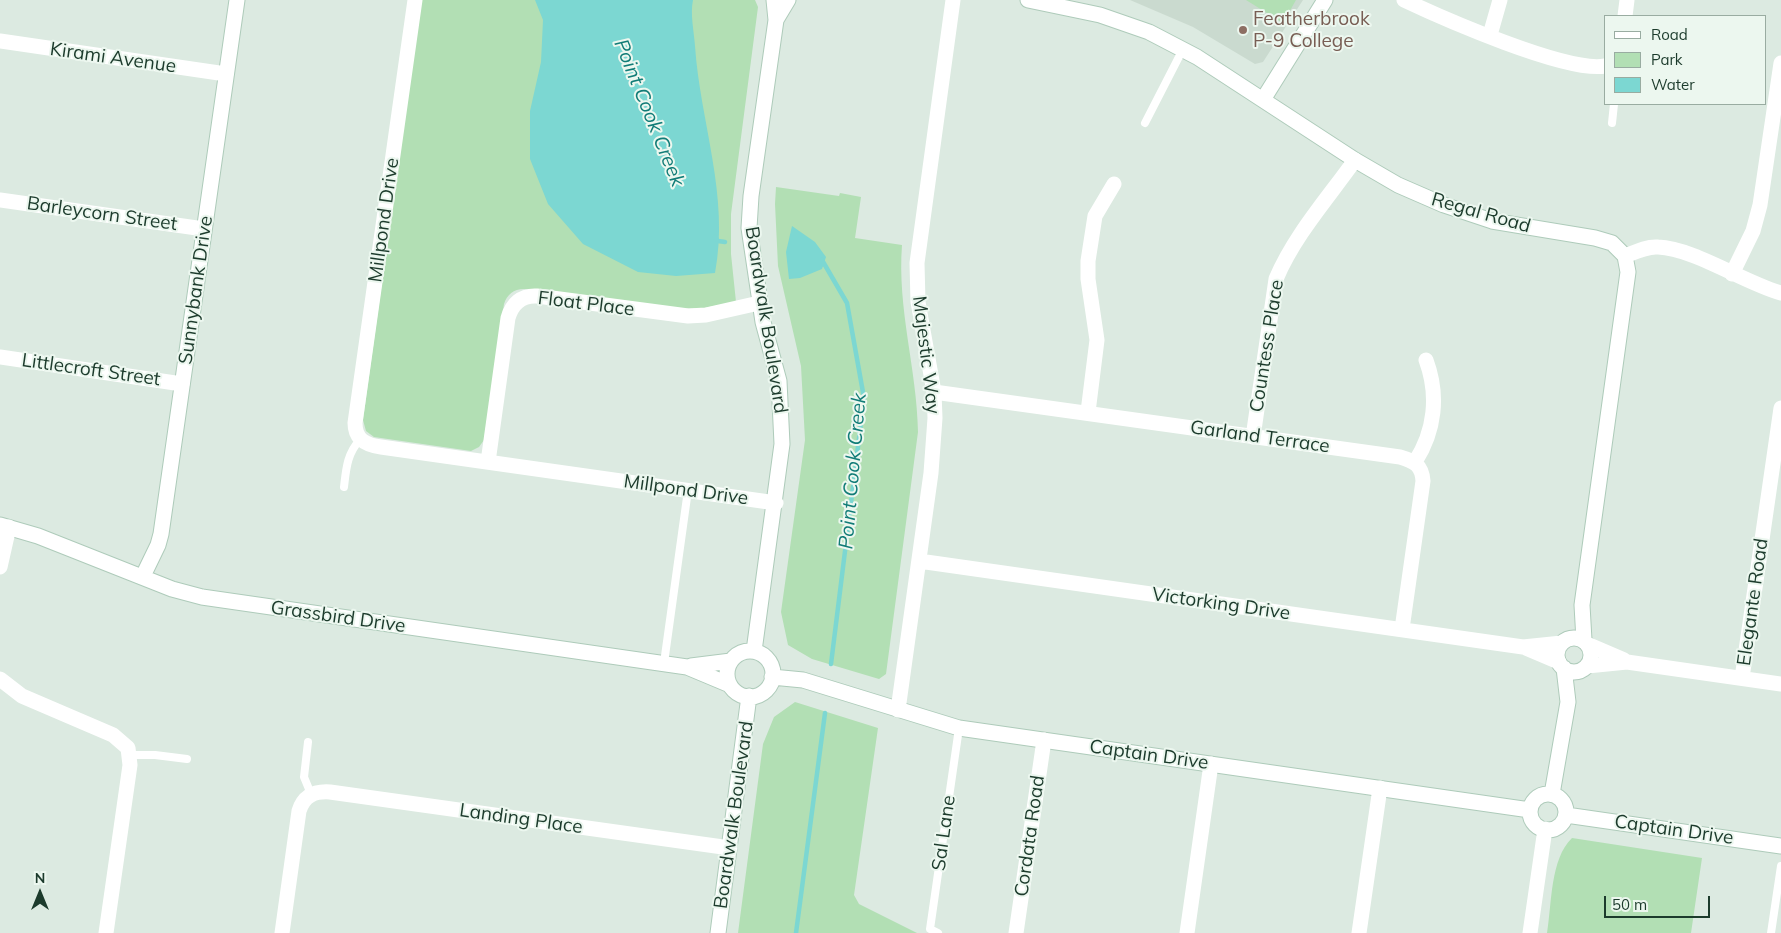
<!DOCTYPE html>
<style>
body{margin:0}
#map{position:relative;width:1781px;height:933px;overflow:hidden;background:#dceae1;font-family:Mulish,sans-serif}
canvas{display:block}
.legend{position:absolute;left:1604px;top:15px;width:162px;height:90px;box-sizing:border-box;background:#ecf7ef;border:1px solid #99aca1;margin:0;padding:6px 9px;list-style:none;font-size:15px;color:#1c3b2c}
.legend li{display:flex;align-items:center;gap:10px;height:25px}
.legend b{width:25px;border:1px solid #99aca1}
.north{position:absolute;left:15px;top:868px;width:50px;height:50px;-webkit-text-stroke:4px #ecf7ef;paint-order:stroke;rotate:0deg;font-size:14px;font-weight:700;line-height:20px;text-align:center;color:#1c3b2c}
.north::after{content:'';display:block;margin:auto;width:18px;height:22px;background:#1c3b2c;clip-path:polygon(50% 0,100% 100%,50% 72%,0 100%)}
.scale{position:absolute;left:1604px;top:896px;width:106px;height:22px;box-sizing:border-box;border:2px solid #1c3b2c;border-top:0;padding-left:6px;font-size:15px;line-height:18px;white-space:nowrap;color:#1c3b2c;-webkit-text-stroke:4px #ecf7ef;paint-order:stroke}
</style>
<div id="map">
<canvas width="1781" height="933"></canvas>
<ul class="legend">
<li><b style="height:6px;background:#fff"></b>Road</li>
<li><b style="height:14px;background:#b2dfb4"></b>Park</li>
<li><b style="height:14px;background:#7cd7d2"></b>Water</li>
</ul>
<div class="north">N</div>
<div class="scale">50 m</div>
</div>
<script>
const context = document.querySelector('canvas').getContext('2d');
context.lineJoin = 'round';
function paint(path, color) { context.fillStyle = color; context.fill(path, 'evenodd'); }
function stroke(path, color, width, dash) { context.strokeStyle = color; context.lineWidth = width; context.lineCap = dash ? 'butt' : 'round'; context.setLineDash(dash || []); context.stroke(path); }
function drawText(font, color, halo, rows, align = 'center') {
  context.font = font + ' Mulish,sans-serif'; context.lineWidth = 4; context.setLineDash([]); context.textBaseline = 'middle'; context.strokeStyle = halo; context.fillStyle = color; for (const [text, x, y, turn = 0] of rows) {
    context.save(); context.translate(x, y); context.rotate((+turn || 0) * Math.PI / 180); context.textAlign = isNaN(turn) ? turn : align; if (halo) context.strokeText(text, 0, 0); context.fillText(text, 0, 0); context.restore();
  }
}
const built = new Path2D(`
 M1130,0H1303L1263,62L1255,64L1193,27Z`);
const green = new Path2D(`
 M421,0H755L758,7L731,214V254L736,302L704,308L674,309L526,289C515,288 507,294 504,304L484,440L479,447L471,451L374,437L366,431L363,420Z
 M1246,0H1296L1283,23Z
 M776,187L839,196L840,193L861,197L855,238L902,245C897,309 917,369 918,432L886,674L879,679L812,659L788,645L781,612L805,440L801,366L778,266L775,204Z
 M795,702L878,728L854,895L859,904L917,933H738L763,744L774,717Z
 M1572,838L1702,858L1691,933H1547C1552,904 1550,859 1572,838Z`);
const water = new Path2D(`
 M535,0H693C690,14 694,31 695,46C700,121 730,197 715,273L676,276L638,272L583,244L548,204L530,159V111L541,62L543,20Z
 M792,226L815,242L826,257L822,269L800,278L789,279L786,252Z`);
const stream = new Path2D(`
 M715,237L718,241L725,242
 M822,260L847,303L864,398L831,664
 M796,933L825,713`);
const lane = new Path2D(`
 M1145,123L1183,49
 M1612,123L1614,104
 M344,487C346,470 347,453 360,440
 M664,663L688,490
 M308,742L304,777L311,794
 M130,755H155L187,759
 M938,933L930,929L959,728
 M1771,933L1781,866`);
const street = new Path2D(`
 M415,0L355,423C355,440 366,445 381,447L776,503
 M1404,0C1442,18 1567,73 1605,66
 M1625,16L1627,0
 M1490,35L1500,0
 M0,41L226,74
 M0,200L204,229
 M1625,256C1635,252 1647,246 1658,247C1693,248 1745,283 1781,293
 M1732,274L1753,231L1760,205L1781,63
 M0,357L182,384
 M934,392L1400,457C1414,461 1422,465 1423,481L1402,629
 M1088,412L1097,340L1088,279V261L1095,216L1114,184
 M1253,437L1276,279C1294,236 1328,198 1355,160
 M488,462L508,318C512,304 521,295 537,296L688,316L706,315L759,303
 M1415,462C1435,431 1439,395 1426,360
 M919,561L1523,647L1562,643
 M0,567L9,527
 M1589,645L1624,660
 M1526,648L1559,662
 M1587,666L1627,662L1781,684
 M1742,678L1781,408
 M0,679L22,696L113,735L128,748L130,765L106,933
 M898,710L931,473L935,418L934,392L918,302L917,263L953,0
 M282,933L299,811C304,795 315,791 330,792L730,848
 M1016,933L1044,740
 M1187,933L1211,764
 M1359,933L1380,788
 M1530,933L1545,829`);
const secondary = new Path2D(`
 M1028,0L1100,15L1149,32L1197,57L1355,160L1398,185L1444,205L1492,221L1595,238L1612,243L1625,256L1628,272L1582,605L1584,640
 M776,20L788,0
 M1264,98L1325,0
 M0,525L38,536L172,589L202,597L687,667L730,685
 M143,576L158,545L161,534L237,0
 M1557 655a17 17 0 1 1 34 0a17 17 0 1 1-34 0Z
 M754,651L782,444L779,381L763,322L749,228L751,196L776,20L774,0
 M727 674a23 23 0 1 1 46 0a23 23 0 1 1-46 0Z
 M691,666L731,661
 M772,677L803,680L959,728L1530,810
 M1530 812a18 18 0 1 1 36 0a18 18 0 1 1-36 0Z
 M1552,794L1568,702L1564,668
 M1566,815L1781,846
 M718,933L749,696`);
const markers = [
 [1243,30,5,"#8d6e63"]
];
const educationNames = [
 ["Featherbrook",1253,19],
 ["P-9 College",1253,41]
];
const streetNames = [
 ["Kirami Avenue",113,58,8],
 ["Regal Road",1481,213,16],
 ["Barleycorn Street",102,214,8],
 ["Millpond Drive",384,220,-82],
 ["Sunnybank Drive",196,290,-82],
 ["Float Place",586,304,7],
 ["Boardwalk Boulevard",766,320,81],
 ["Countess Place",1267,346,-81],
 ["Majestic Way",926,355,83],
 ["Littlecroft Street",91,370,8],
 ["Garland Terrace",1260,437,8],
 ["Millpond Drive",686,490,8],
 ["Elegante Road",1753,602,-82],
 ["Victorking Drive",1221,604,8],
 ["Grassbird Drive",338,617,8],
 ["Captain Drive",1149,755,8],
 ["Boardwalk Boulevard",734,815,-82],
 ["Landing Place",521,819,8],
 ["Captain Drive",1674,830,8],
 ["Sal Lane",944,833,-82],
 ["Cordata Road",1030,836,-82]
];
const waterNames = [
 ["Point Cook Creek",649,113,68],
 ["Point Cook Creek",853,471,-85]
];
paint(built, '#cadacf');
paint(green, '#b2dfb4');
paint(water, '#7cd7d2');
stroke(stream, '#7cd7d2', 4.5);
stroke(secondary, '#aecbba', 17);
stroke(lane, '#fff', 8);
stroke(street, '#fff', 15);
stroke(secondary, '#fff', 15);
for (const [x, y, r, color] of markers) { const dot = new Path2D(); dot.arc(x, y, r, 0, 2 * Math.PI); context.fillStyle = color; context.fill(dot); stroke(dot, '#ecf7ef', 2); }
drawText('19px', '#785e54', '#ecf7ef', educationNames, 'left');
drawText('19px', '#1c3b2c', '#ecf7ef', streetNames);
drawText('italic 20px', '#117c77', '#ecf7ef', waterNames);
</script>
